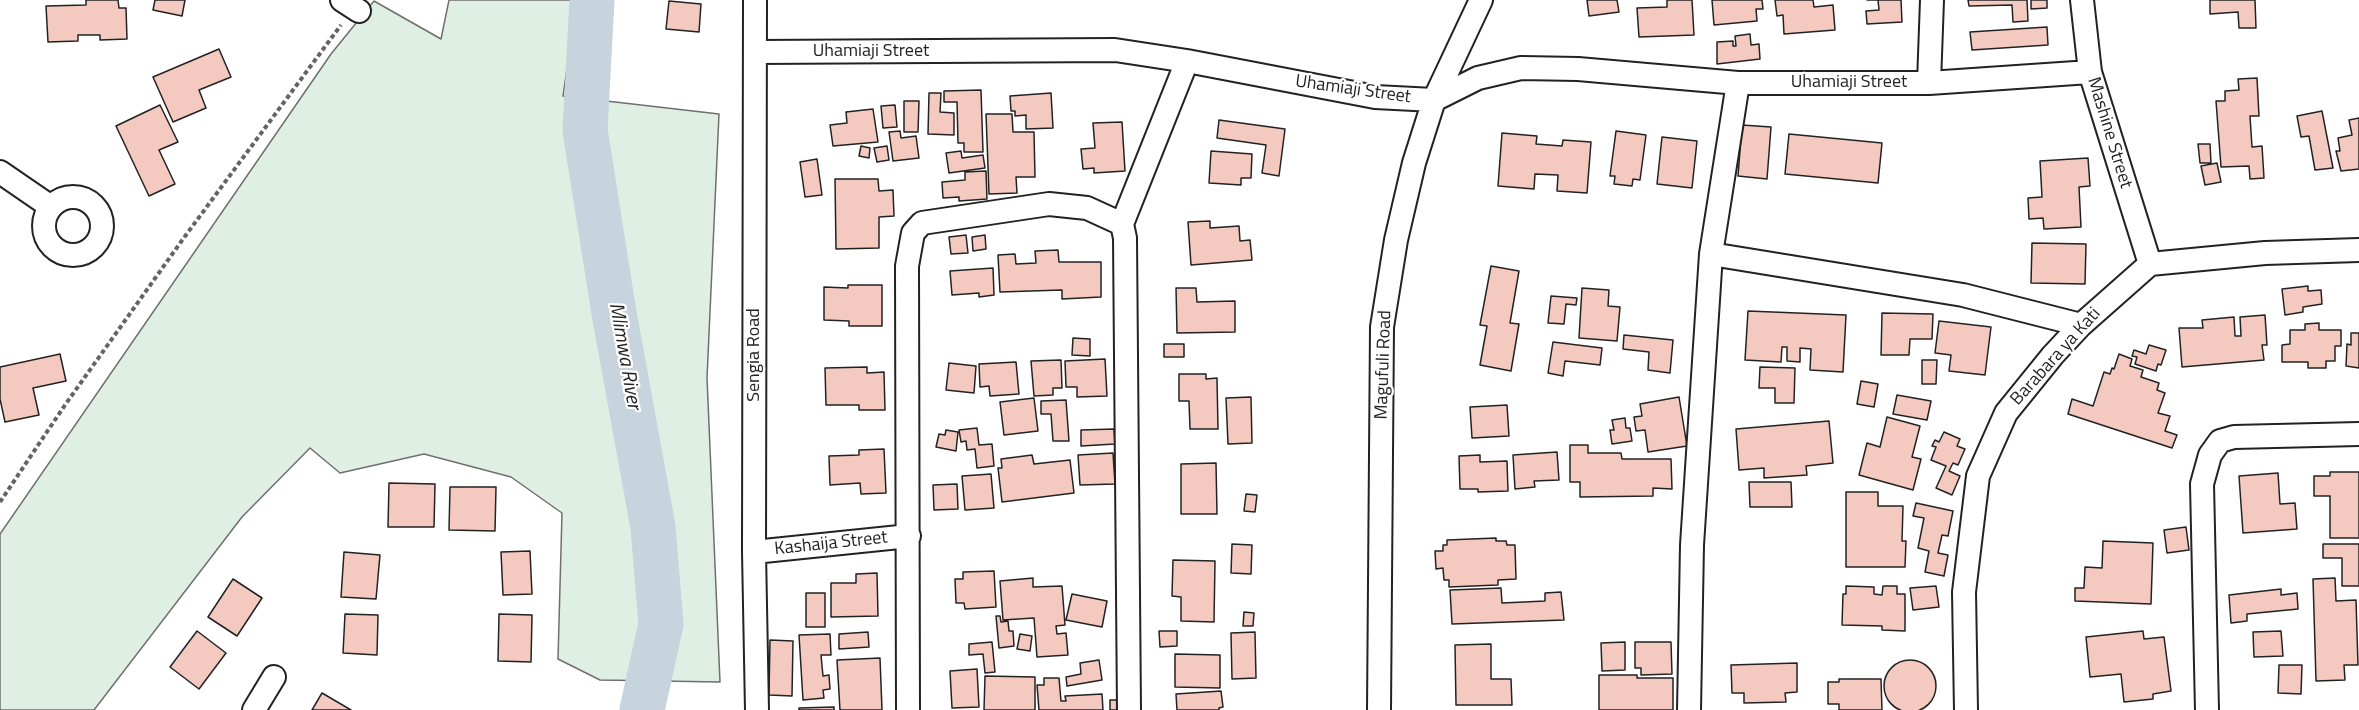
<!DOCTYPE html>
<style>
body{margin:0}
canvas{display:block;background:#fff}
</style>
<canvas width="2359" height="710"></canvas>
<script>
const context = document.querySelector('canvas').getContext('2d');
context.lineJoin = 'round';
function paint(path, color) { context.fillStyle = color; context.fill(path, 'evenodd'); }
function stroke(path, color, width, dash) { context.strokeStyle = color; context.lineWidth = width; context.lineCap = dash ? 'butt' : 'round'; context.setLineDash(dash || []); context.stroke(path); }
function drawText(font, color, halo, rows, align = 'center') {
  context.font = font + ' "Titillium Web",sans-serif'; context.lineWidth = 4.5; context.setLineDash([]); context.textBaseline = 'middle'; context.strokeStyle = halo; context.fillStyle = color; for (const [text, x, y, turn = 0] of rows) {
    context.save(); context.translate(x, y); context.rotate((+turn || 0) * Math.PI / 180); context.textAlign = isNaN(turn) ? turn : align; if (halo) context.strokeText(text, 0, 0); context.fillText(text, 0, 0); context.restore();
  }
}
const green = new Path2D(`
 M449,0H577L563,96L719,114L707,378L720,682L600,680L558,659L562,513L511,477L424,454L340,473L310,448L242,517L94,710H0V534L331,54L374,1L441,39Z`);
const river = new Path2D(`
 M592,0L585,130L614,313L653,527L661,624L642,710`);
const building = new Path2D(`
 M86,0H118L119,8H126L127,39L100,40V35H78V41L48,42L46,6L86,5Z
 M155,0H185L182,16L153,10Z
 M1587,0H1617L1619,12L1589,16Z
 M1667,0H1692L1694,35L1639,37L1637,8L1667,7Z
 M1712,0H1762L1763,9H1756L1757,21L1714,25Z
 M1775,0H1813L1814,7L1833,5L1835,30L1784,34L1783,15L1777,16Z
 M1867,0H1901L1902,22L1867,24L1866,11L1879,10L1878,0Z
 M1968,0H2027L2028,21L2013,22L2012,5L1969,6Z
 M2031,0H2047V8L2031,9Z
 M2210,0H2255L2256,28H2239L2238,12L2210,14Z
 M669,1L701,4L699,32L666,29Z
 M2047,27L2048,45L1972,50L1970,32Z
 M1750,34L1751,45L1759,44L1760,59L1717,64V42L1733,41V46H1736L1735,36Z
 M219,49L231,77L199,90L206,108L173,122L153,77Z
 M2257,78L2259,116H2250L2252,147L2262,146L2264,178L2250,179L2249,166L2221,167L2216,101H2225V91L2239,90L2238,79Z
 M981,90L983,152H964V143H958L957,102H944V91Z
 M929,93H941L940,112L954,113V135L928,134Z
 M1051,93L1053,128L1026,129V115L1015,116V111H1011L1010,96Z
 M904,101H919L918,132H904Z
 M160,105L178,142L159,150L175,184L149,196L116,126Z
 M895,105L897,127L883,128L881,106Z
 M873,109L878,142L833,146L830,125L847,123L846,112Z
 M2322,111L2333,168L2315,170L2309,136L2301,137L2297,116Z
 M986,114H1012L1013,132H1034L1035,177H1016L1017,193L989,194Z
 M2359,118V169L2341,171L2336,151H2340L2338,138L2352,135L2349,120Z
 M1219,120L1285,129L1279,176L1262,173L1266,145L1217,138Z
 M1122,122L1125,171L1094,173V168L1083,169L1081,149L1095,148L1093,123Z
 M1742,125L1771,127L1767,179L1738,176Z
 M900,131L901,138L916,136L919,158L893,161L889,132Z
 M1616,131L1646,135L1640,180L1633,179L1632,186L1614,184L1615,176H1610Z
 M1502,133L1537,136L1536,144L1562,146L1563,140L1591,142L1587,193L1557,191L1558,175L1535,174L1534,189L1498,186Z
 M1789,134L1882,143L1878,183L1785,174Z
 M1662,137L1697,141L1692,188L1657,184Z
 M2198,144H2210L2211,163H2200Z
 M861,146L870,148L869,158L859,156Z
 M887,146L889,160L877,162L874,148Z
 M961,151L962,158L983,155L985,168L949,173L946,153Z
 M1211,151L1252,154L1251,178H1241V185L1209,183Z
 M2088,158L2090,186L2079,187L2081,227L2044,229L2043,218L2029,219L2028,198L2042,197L2040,161Z
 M817,159L822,195L805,197L800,162Z
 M2217,163L2221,182L2205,185L2201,166Z
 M986,171L987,199L959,201V197L943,198L942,182L965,180V172Z
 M835,179H878L879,191L893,190L894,216L879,217V248L836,249Z
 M1210,221V228L1239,226L1240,241L1250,240L1252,260L1191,265L1188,222Z
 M966,235L968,253L951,254L949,237Z
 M985,235L986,249L973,251L972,237Z
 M2032,243L2086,244L2085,284L2031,283Z
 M1058,250L1059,262H1101V297L1062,299V290L1000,292L998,255L1015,254L1016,264L1036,263L1035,251Z
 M1491,266L1519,271L1510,323L1519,324L1511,371L1480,365L1487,326L1480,325Z
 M993,268L994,295L979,297V293L952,295L950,271Z
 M848,285H882V326H849V321L824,320V287L848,288Z
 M2308,286V291L2321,290L2322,304L2303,307V312L2285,315L2282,289Z
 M1176,288H1196L1197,302L1235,301V332L1177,333Z
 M1582,288L1609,290L1608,306L1620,307L1617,341L1579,338Z
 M1551,296L1577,298L1576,305L1566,304L1564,324L1548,323Z
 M1748,311L1846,315L1843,372L1810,370L1811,349L1800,348V362L1787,361V347H1782L1781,362L1745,360Z
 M1882,313L1933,314L1932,339H1910L1909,355H1881Z
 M2265,315L2267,345H2262L2264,360L2182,367L2179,328H2203L2202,320L2234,317L2235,336H2241L2240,317Z
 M1939,321L1991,327L1985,375L1949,371L1951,355L1935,353Z
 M2319,323V330H2341V346H2335V361H2326V368H2308V362H2282V345L2290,344V330H2305V324Z
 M2351,333H2359V368L2346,366L2347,344L2351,345Z
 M1624,335L1673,340L1670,373L1648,370L1649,352L1623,349Z
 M1073,338L1090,339V356L1072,355Z
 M1553,342L1602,348L1600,365L1565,361L1563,376L1548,373Z
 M1164,344H1184V357H1164Z
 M2149,345L2166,350L2161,365L2158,364L2156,371L2135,364L2137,357L2132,356L2134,350L2146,354Z
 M60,354L66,381L33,388L39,415L5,422L0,399V367Z
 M2119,354L2132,359L2130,366L2143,370L2141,377L2159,383L2157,390L2165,393L2158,413L2170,416L2165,431L2177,435L2172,448L2068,414L2072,399L2093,406L2104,372L2110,374L2112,368L2114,369Z
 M1105,359L1107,396L1077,397V387H1066L1065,361Z
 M1061,360L1062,388H1053V395L1034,396L1031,361Z
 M1922,360H1937L1936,384H1922Z
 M1016,362L1019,394L990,396L989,386L980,387L979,364Z
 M949,363L976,366L974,393L946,390Z
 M867,367V373L884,372L885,410H859V405H826L825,368Z
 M1760,367L1795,368L1794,403H1775V388H1759Z
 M1179,374H1206V379L1217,378L1218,429H1190L1189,401H1179Z
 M1861,381L1878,384L1874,407L1857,404Z
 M1897,395L1931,401L1927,420L1893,414Z
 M1251,397L1252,443L1228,444L1226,398Z
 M1679,397L1687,446L1648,452L1645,430L1636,431L1634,417L1642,416L1640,404Z
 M1034,398L1038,431L1004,435L1000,402Z
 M1066,400L1069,441H1053L1051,414H1041V401Z
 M1507,405L1509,436L1472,438L1470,407Z
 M1887,417L1920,426L1912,457L1921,459L1913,490L1859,475L1867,443L1880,447Z
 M1625,418L1626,428H1630L1632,441L1612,444L1610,430H1614L1612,420Z
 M1829,421L1833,463L1806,466L1807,475L1764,478V468L1739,470L1736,429Z
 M977,428L979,445L992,444L994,466L977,468L975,449L967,450L966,441L961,442L959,430Z
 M1114,429L1115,444L1081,446V430Z
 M946,430L958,432L956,451L936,447L939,434L945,435Z
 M1944,432L1960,439L1957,446L1965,449L1958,465L1953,463L1949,471L1960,476L1952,495L1936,488L1946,466L1931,460L1936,447L1932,446L1935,440L1939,442Z
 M1570,445H1588V453H1621L1622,459H1671L1672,489L1653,488V496L1580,497V482H1570Z
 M884,449L886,493L861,494L860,483L830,485L829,456L859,455V450Z
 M1557,452L1559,480L1534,481L1535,487L1515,489L1513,455Z
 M1113,453L1115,484L1080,485L1078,455Z
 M1032,455L1034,464L1070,460L1074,493L1002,502L998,468H1002L1001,459Z
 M1480,455V462L1507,461L1508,491L1478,492V489H1460L1459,456Z
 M1216,463L1217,514H1181V464Z
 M2330,472H2359V538H2330V496H2314V476H2330Z
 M2278,473L2280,504L2295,503L2297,529L2243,533L2239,476Z
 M991,474L994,508L965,510L962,476Z
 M1749,482H1791L1792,507H1750Z
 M389,483L435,484L434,527H388Z
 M957,484L958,509L934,510L933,485Z
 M450,487H496L495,531L449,530Z
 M1846,492H1878V506H1903L1902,541H1906L1905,567H1846Z
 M1246,494L1257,495L1255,512L1244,511Z
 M1916,503L1953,511L1948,536L1942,535L1938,553L1948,555L1944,576L1925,572L1929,551L1918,548L1924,518L1913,516Z
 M2186,527L2189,550L2167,553L2164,530Z
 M1496,538V541H1506L1507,545H1515L1516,579L1498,580V585L1449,587V580H1444L1443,568L1436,569L1435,551H1443V545H1447V540Z
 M2103,541L2153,543L2151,604L2075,601V588H2084L2085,567L2102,568Z
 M1232,544L1252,545L1251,574L1231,573Z
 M2323,544H2359V586H2342V558H2323Z
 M530,551L532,594L503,595L501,552Z
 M344,552L380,555L376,599L341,597Z
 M1173,560L1215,561L1214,622L1181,621V597L1172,596Z
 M994,571L996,607L965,609L964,603H956L955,579H963V572Z
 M877,573L878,616L831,617V583H856V574Z
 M1033,578V587L1062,586L1065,625L1056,626L1057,634L1066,633L1068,655L1037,657L1034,618L1003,620L1000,581Z
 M2335,578L2336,601L2356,600L2358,665H2344L2345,680L2316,681L2313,579Z
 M233,579L262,598L237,636L208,617Z
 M1846,586L1874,587V594L1882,595L1883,586H1897V594H1905V631L1882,630V626L1842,625L1843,594H1846Z
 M1936,586L1939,607L1913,610L1910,588Z
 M1501,588L1502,603L1545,601V593L1561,592L1564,620L1452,624L1450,590Z
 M2281,589V595L2297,593L2298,609L2247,614V621L2231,623L2229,595Z
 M806,593H825V627H806Z
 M1072,594L1107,601L1102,627L1066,620Z
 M1244,612L1254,613L1253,626H1243Z
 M345,614L378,615L377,655L343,653Z
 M499,614L532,615L531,662L498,661Z
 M996,616H1000L1001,622L1008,621L1009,631H1013L1014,646L999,648Z
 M197,631L226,653L199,689L170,667Z
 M1159,631H1177V646L1160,647Z
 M2143,631L2144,639L2164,637L2171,691L2153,694V699L2124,702L2121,674L2090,677L2086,637Z
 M2281,631L2283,656L2254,657L2253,632Z
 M868,632L869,647L839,649V634Z
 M1255,632L1256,678L1232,679L1231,633Z
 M830,634L831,655H821L823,676L829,675L830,689L823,690L824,698L803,700L799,635Z
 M1020,634L1032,636L1030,651L1017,649Z
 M770,640L793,641L792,696L769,695Z
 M992,642L995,672L985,673L983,654L969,655V644Z
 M1625,642V670L1602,671L1601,643Z
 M1635,642H1671L1672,674L1641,675V668H1635Z
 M1491,644V679H1511L1512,705H1456L1455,645Z
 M1175,654L1220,655V688L1175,687Z
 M880,658L882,710H840L837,660Z
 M1884 686a26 26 0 1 1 52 0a26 26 0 1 1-52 0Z
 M1099,660L1102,680L1067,686L1066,677L1081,674L1080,663Z
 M1797,663V692L1785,693L1786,702L1744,703V693H1732L1731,665Z
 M2279,665H2302L2301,694L2278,693Z
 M977,669L979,707L952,708L950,671Z
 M1599,675H1637V678H1673V710H1599Z
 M985,676L1035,677V710H984Z
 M1044,678H1059L1061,701H1066L1065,696L1102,694L1103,710H1039L1037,685H1044Z
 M1839,679H1881L1882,710H1839V704H1828V682H1839Z
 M1221,691L1223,707L1219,708V710H1177L1176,694Z
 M322,693L351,710H312Z
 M1110,700H1119L1118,710H1110Z
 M834,707V710H799V708Z`);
const path = new Path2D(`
 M0,502L65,405L183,239L341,25`);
const minor = new Path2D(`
 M342,0L359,11
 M755,0L754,552L757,710
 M2082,0L2090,72L2150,264
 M756,52L1115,50L1187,61L1375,97L1434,100L1478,78L1521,68L1578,69L1738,83H1929L2090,72
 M1929,83L1932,0
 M0,172L51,207
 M44 226a29 29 0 1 1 58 0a29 29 0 1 1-58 0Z
 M1122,224L1187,61
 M1711,254L1963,295L2081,325
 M754,552L909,536
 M254,710L274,677
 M908,710L907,266L913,233L922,223L1049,204L1087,208L1122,224L1125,238L1129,710
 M1379,710L1382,327L1396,240L1414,163L1434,100L1481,0
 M1689,710L1692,545L1711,254L1738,83
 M1966,710L1964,592L1978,476L2006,413L2053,355L2081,325L2150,264L2265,253L2359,250
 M2207,710L2202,484L2210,455L2220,441L2234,437L2359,434`);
const streetNames = [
 ["Uhamiaji Street",871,52],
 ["Uhamiaji Street",1849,83],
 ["Uhamiaji Street",1353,90,8],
 ["Mashine Street",2109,133,73],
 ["Sengia Road",755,355,-90],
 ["Barabara ya Kati",2056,357,-48],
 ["Magufuli Road",1384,365,-88],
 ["Kashaija Street",831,544,-6]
];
const waterNames = [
 ["Mlimwa River",624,356,80]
];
paint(green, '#e0efe3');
stroke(green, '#6f6f6f', 1.5);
stroke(river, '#c7d3dd', 45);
paint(building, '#f3c9c0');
stroke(building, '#222', 1.5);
stroke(minor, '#222', 26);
stroke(path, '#646464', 4, [4.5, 3]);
stroke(minor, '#fff', 22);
drawText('18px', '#222', '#fff', streetNames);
drawText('italic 20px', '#222', '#fff', waterNames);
</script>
